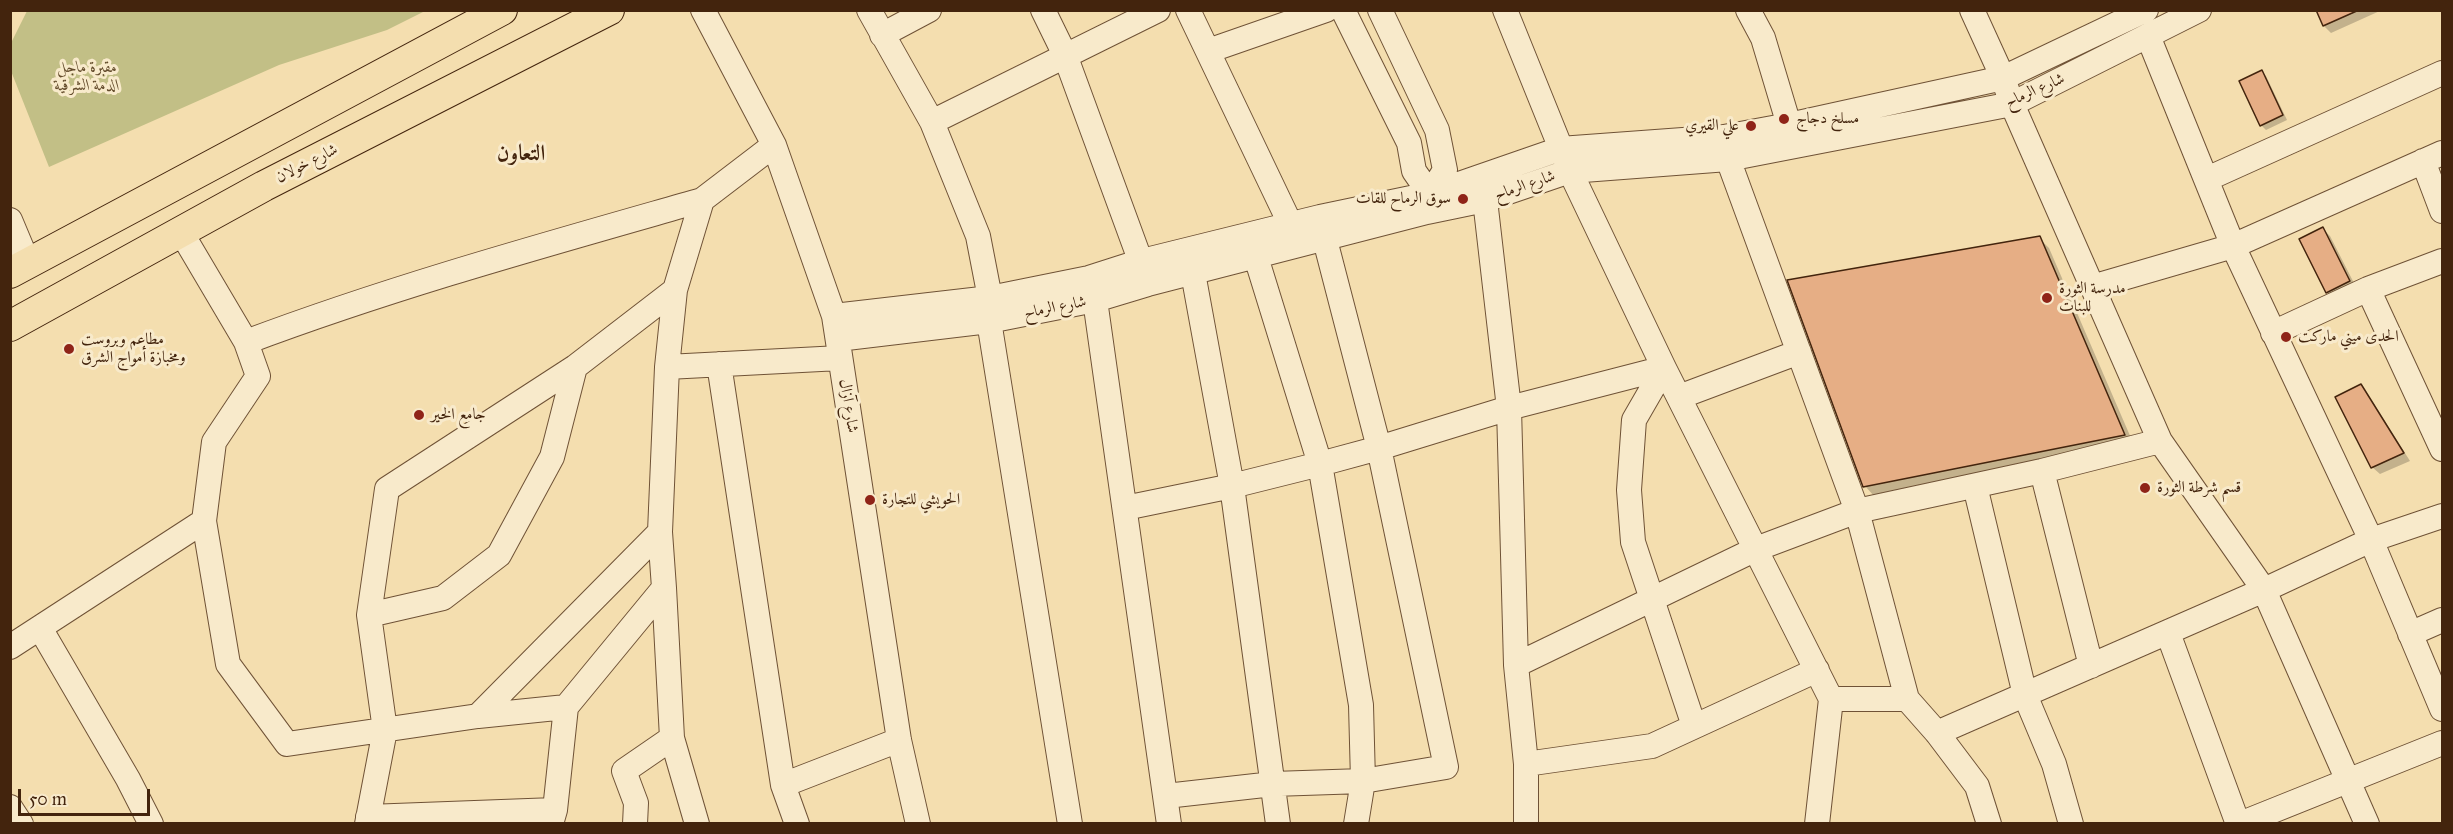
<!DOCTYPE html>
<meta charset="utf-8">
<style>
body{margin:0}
#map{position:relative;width:2453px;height:834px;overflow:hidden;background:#f4deaf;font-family:"IM FELL Great Primer",serif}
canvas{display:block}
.frame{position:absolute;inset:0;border:12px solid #43240d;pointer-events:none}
.scale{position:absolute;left:18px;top:789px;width:132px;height:27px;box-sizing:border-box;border:3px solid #43240d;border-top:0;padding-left:8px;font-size:18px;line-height:21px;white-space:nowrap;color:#43240d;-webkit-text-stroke:4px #f8eacb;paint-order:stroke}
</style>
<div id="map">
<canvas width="2453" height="834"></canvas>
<div class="frame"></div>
<div class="scale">50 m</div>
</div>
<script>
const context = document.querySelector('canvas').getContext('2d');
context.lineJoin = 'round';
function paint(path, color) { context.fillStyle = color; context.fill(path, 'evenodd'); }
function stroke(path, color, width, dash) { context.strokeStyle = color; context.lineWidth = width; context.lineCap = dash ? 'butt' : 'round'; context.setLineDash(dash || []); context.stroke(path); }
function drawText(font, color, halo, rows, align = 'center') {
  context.font = font + ' "IM FELL Great Primer",Amiri,serif'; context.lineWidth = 6; context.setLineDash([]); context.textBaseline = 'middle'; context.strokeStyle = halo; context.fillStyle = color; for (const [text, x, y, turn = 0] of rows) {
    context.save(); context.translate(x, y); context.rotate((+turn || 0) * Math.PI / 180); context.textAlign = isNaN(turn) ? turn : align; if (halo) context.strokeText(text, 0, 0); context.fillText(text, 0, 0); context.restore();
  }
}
const green = new Path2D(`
 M27,11V10L425,11L387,30L279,65L49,167L11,71V43Z`);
const shadow = new Path2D(`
 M2317,10H2382L2331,33L2324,26Z
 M2261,71L2266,76L2287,120L2266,130L2261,125Z
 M2323,229L2330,236L2357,289L2335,299L2328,292Z
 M2039,238L2049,248L2134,445L1874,496L1865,486Z
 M2360,386L2367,393L2410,461L2380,474L2372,467Z`);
const building = new Path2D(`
 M2316,10H2359L2323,26Z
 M2262,70L2283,115L2260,126L2239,81Z
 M2323,227L2350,281L2326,293L2299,239Z
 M2040,236L2125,435L1863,487L1787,280Z
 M2361,384L2404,453L2371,468L2335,397Z`);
const minor = new Path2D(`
 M703,10L774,145L834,316L899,740L918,824
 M869,10L932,122L978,236L990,298L989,321L1070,824
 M1043,10L1065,55L1146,276
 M1188,10L1297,238
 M1343,10L1409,143L1414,171L1430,194
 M1380,10L1437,130L1445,170L1430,194L1429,200
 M1505,10L1570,171L1664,368L1831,699L1817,824
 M1748,10L1763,38L1789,125
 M1972,10L2003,78L2012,104L2160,441L2264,590L2367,824
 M882,35L929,10
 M2148,36L2233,246L2371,540L2442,709
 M1208,51L1326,10
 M932,122L1158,10
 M1728,159L1857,511L1907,699
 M2423,161L2442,211
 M2207,179L2442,73
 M1485,200L1509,408L1516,665L1526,764V824
 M10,220L28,263
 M181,232L246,342
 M1256,257L1320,464L1361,705L1363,781L1356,824
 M1193,273L1232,486L1278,824
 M2092,287L2233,246L2442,153
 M2368,289L2442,449
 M1095,300L1169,824
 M834,316L990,298L1089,278L1142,261L1320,217L1430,194L1560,149L1724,137L1789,125L2003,78L2146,10
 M2273,333L2368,289L2442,261
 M838,339L989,321L1095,300L1148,284L1427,212L1485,200L1570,171L1728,159L2012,104L2199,10
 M719,364L783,785L797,824
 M667,367L840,358
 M1664,368L1634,420L1629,490L1633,542L1694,726
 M1679,397L1799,352
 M2042,471L2091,666
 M1975,486L2025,695L2054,764L2071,824
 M1125,508L1232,486L1320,464L1379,448L1509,408L1664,368
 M664,588L672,738L697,824
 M369,615L443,598L499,555L552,457L575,367
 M40,628L128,779L151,824
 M2168,633L2238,824
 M2410,634L2442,620
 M10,647L204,521
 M1516,665L1756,549L1857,511L2042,471L2160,441
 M1831,699H1907L1937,733L1977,786L1989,824
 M566,707L478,716L287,744L228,664L204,521L214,442L258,376L246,342C395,286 548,244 702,200
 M478,716L660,532
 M1937,733L2264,590L2371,540L2442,516
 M1526,764L1652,746L1817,670
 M783,785L899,740
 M1166,796L1273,784L1363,781L1446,767L1379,448L1325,240
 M10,807L21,824
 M368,817L555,810
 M367,824L385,730L369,615L387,489L575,367L675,290
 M551,824L555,810L566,707L664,588L660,532L667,367L675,290L702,200L774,145
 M635,824L636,803L624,771L672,738
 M2240,824L2442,743`);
const major = new Path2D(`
 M10,273L502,10
 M10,326L264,186L609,10`);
const markers = [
 [1784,119,6,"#8f2418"],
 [1751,126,6,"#8f2418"],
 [1463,199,6,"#8f2418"],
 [2047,298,6,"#8f2418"],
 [2286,337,6,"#8f2418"],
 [69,349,6,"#8f2418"],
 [419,415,6,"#8f2418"],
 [2145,488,6,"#8f2418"],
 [870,500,6,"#8f2418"]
];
const parkNames = [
 ["مقبرة ماجل",87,68],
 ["الدمة الشرقية",87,86]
];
const streetNames = [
 ["شارع الرماح",2035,91,-24],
 ["شارع خولان",307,164,-27],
 ["شارع الرماح",1525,186,-19],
 ["شارع الرماح",1055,308,-11],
 ["شارع آزال",848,406,81]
];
const poiNames = [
 ["مسلخ دجاج",1796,119],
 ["علي القيري",1739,126,"right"],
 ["سوق الرماح للقات",1451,199,"right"],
 ["مدرسة الثورة",2059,289],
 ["للبنات",2059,307],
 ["الحدى ميني ماركت",2298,337],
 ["مطاعم وبروست",81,340],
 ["ومخبازة أمواج الشرق",81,358],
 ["جامع الخير",431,415],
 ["قسم شرطة الثورة",2157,488],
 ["الحويشي للتجارة",882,500]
];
const districtNames = [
 ["التعاون",521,155]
];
paint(green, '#c2bf86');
paint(shadow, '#0003');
paint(building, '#e6ae85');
stroke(building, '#43240d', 1.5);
stroke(minor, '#6f5236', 26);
stroke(major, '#43240d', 32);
stroke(minor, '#f8eacb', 24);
stroke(major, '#f4deaf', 30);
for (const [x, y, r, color] of markers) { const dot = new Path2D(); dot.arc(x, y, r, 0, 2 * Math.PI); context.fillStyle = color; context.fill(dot); stroke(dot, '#f8eacb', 2); }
drawText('italic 16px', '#634b2b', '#f8eacb', parkNames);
drawText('16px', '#43240d', '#f8eacb', streetNames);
drawText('16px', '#43240d', '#f8eacb', poiNames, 'left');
drawText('bold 22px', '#43240d', '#f8eacb', districtNames);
</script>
